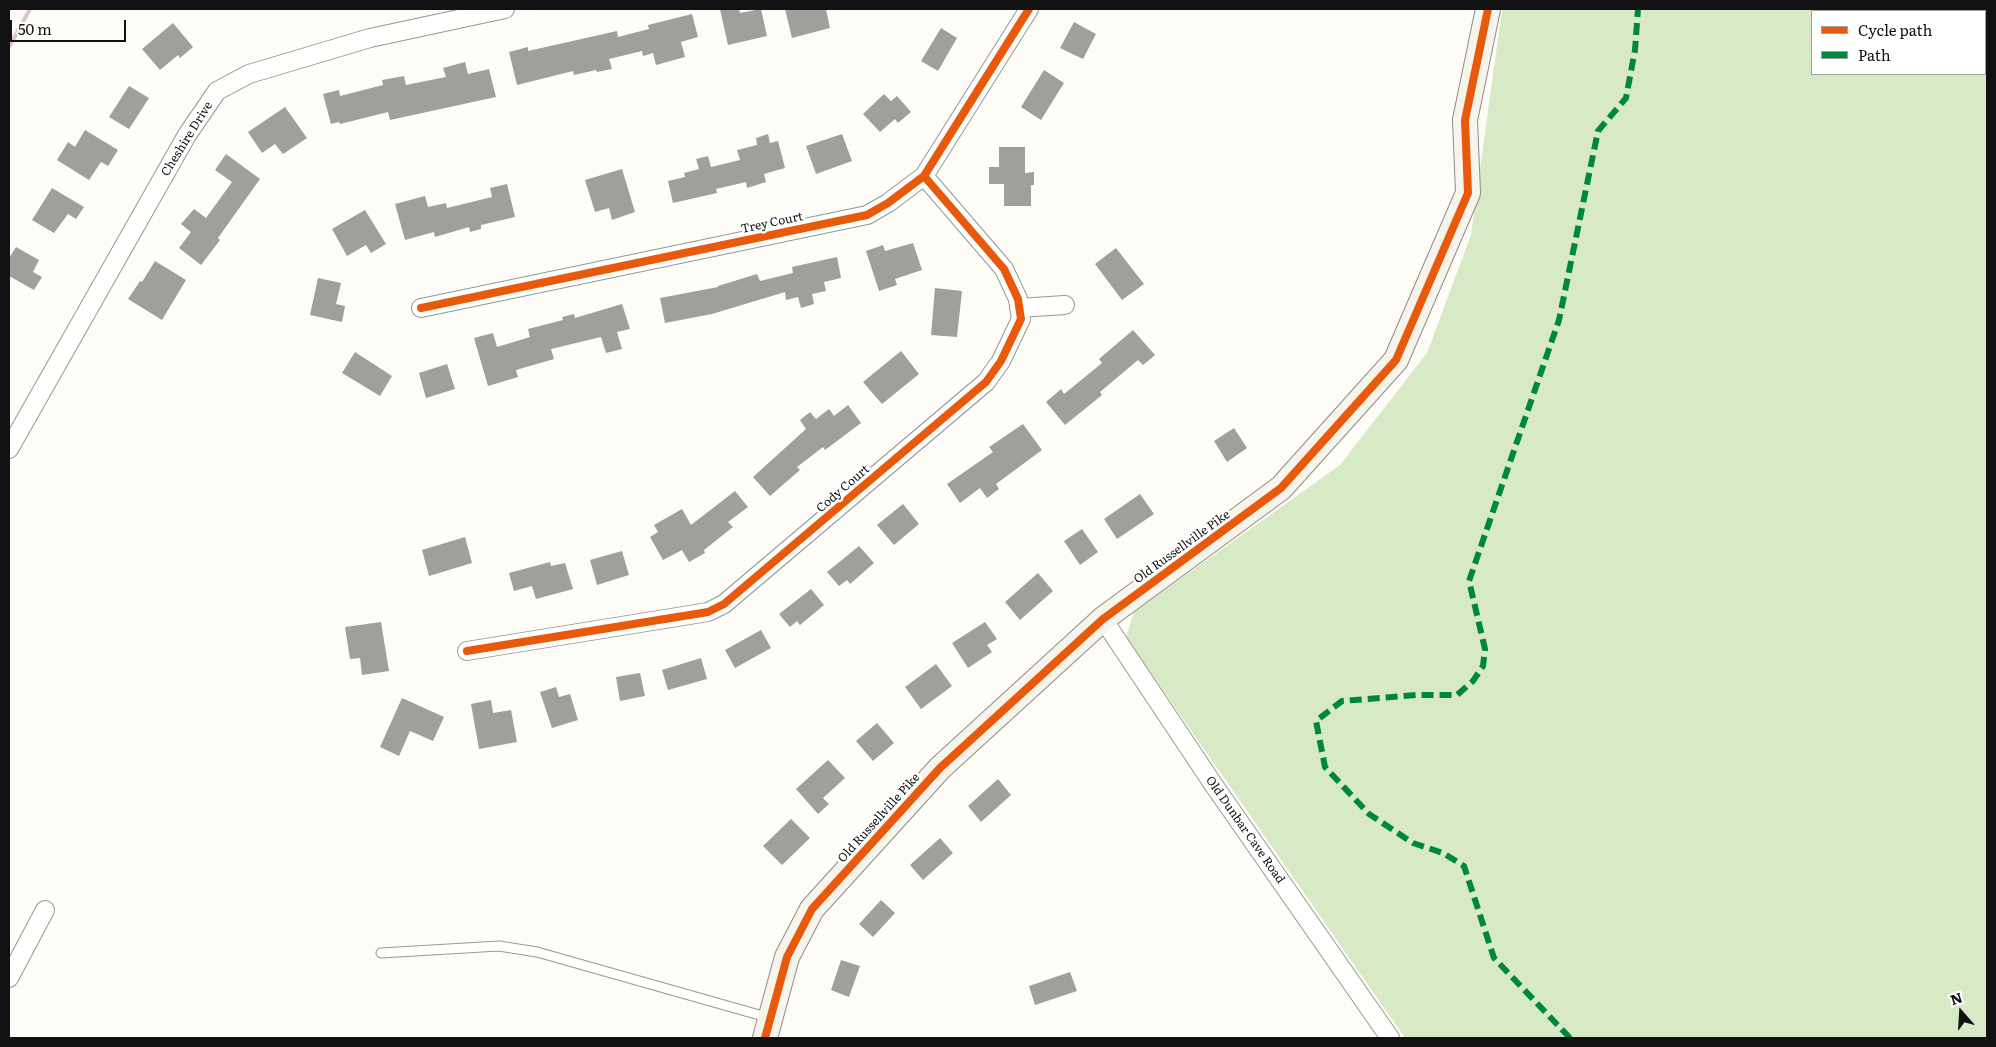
<!DOCTYPE html>
<style>
body{margin:0}
#map{position:relative;width:1996px;height:1047px;overflow:hidden;background:#fdfcf7;font-family:Literata,serif}
canvas{display:block}
.frame{position:absolute;inset:0;border:10px solid #111;pointer-events:none}
.legend{position:absolute;left:1811px;top:10px;width:175px;height:65px;box-sizing:border-box;background:#fff;border:1px solid #a0a0a0;margin:0;padding:6px 9px;list-style:none;font-size:15px;color:#111}
.legend li{display:flex;align-items:center;gap:10px;height:25px}
.legend b{width:25px;border:1px solid #a0a0a0}
.north{position:absolute;left:1936px;top:987px;width:50px;height:50px;-webkit-text-stroke:4px #fff;paint-order:stroke;rotate:341deg;font-size:14px;font-weight:700;line-height:20px;text-align:center;color:#111}
.north::after{content:'';display:block;margin:auto;width:18px;height:22px;background:#111;clip-path:polygon(50% 0,100% 100%,50% 72%,0 100%)}
.scale{position:absolute;left:10px;top:20px;width:116px;height:22px;box-sizing:border-box;border:2px solid #111;border-top:0;padding-left:6px;font-size:15px;line-height:18px;white-space:nowrap;color:#111;-webkit-text-stroke:4px #fff;paint-order:stroke}
</style>
<div id="map">
<canvas width="1996" height="1047"></canvas>
<div class="frame"></div>
<ul class="legend">
<li><b style="height:6px;background:#e8590c"></b>Cycle path</li>
<li><b style="height:6px;background:#00873e"></b>Path</li>
</ul>
<div class="north">N</div>
<div class="scale">50 m</div>
</div>
<script>
const context = document.querySelector('canvas').getContext('2d');
context.lineJoin = 'round';
function paint(path, color) { context.fillStyle = color; context.fill(path, 'evenodd'); }
function stroke(path, color, width, dash) { context.strokeStyle = color; context.lineWidth = width; context.lineCap = dash ? 'butt' : 'round'; context.setLineDash(dash || []); context.stroke(path); }
function drawText(font, color, halo, rows, align = 'center') {
  context.font = font + ' Literata,serif'; context.lineWidth = 5; context.setLineDash([]); context.textBaseline = 'middle'; context.strokeStyle = halo; context.fillStyle = color; for (const [text, x, y, turn = 0] of rows) {
    context.save(); context.translate(x, y); context.rotate((+turn || 0) * Math.PI / 180); context.textAlign = isNaN(turn) ? turn : align; if (halo) context.strokeText(text, 0, 0); context.fillText(text, 0, 0); context.restore();
  }
}
const forest = new Path2D(`
 M1502,9H1987V1038H1405L1126,637L1134,612L1340,465L1427,353L1471,235ZM1812,11H1985V74H1812Z`);
const building = new Path2D(`
 M720,9H739L740,13L761,9L767,36L728,45Z
 M785,9H826L830,28L792,38Z
 M692,14L698,37L681,42L685,57L656,65L653,53L643,56L642,51L609,59L612,69L597,72L596,70L574,75L573,71L517,85L509,52L528,47V51L617,31L618,37L649,29L648,25Z
 M1074,22L1096,34L1083,59L1060,48Z
 M173,23L193,47L180,58L178,55L160,70L142,49Z
 M941,28L957,38L938,71L921,61Z
 M465,62L468,74L489,69L496,97L390,120L388,112L340,124L339,122L331,124L323,94L339,90L340,96L383,85L382,80L404,76L406,85L446,77L443,68Z
 M1044,70L1064,83L1041,120L1021,107Z
 M129,86L149,98L129,129L109,117Z
 M884,94L891,101L897,96L911,112L898,123L895,119L880,132L863,114Z
 M285,107L307,138L283,154L275,144L262,153L248,132Z
 M85,130L118,150L108,166L101,162L89,180L57,160L68,142L75,147Z
 M768,134L770,143L778,141L785,168L764,174L766,182L747,188L746,182L716,189L717,193L673,203L668,181L685,177L684,173L699,169L696,159L708,156L711,167L740,160L737,150L757,145L756,138Z
 M842,134L852,161L816,174L806,146Z
 M999,147H1025V173L1034,172V185H1031V206H1004V184H989V167H999Z
 M226,154L260,179L218,238L220,240L201,265L179,248L191,232L181,224L194,209L206,218L232,182L215,170Z
 M622,169L635,212L612,220L609,208L595,212L585,180Z
 M507,184L515,217L481,225V229L470,232L469,227L435,237L434,232L405,240L395,204L425,196L428,207L446,203L447,208L492,197L490,188Z
 M52,188L84,207L76,219L68,214L54,233L32,220Z
 M365,210L386,244L371,253L366,245L347,256L332,229Z
 M913,243L922,270L895,279L897,285L879,291L866,251L883,245L885,251Z
 M16,247L39,260L33,272L42,277L34,290L9,276V258Z
 M1116,248L1144,284L1122,300L1095,264Z
 M837,257L841,278L824,282L826,291L812,294L814,304L801,308L798,297L786,300L785,292L712,314L665,323L660,298L718,287V286L757,274L760,281L793,273L792,267Z
 M155,261L186,280L162,320L128,299L140,281L142,282Z
 M318,278L341,283L336,304L345,306L342,322L310,315Z
 M935,288L962,291L957,337L931,335Z
 M622,304L630,329L617,332L622,349L606,353L601,337L551,349L554,359L516,370L518,377L488,386L474,338L493,333L497,347L530,337L528,329L563,320L562,317L574,314L575,318Z
 M1133,330L1155,355L1143,365L1138,360L1100,392L1102,395L1065,425L1046,402L1061,389L1064,394L1102,363L1099,359Z
 M901,351L919,374L882,404L863,382Z
 M355,352L392,376L380,396L342,373Z
 M447,364L455,389L426,398L419,373Z
 M848,405L861,423L825,450L823,447L797,467L800,470L770,496L753,477L806,429L800,420L810,412L816,419L829,409L834,416Z
 M1023,424L1042,450L996,484L999,489L987,498L980,488L960,503L947,484L993,452L989,447Z
 M1234,428L1247,448L1227,462L1214,441Z
 M735,491L748,507L728,522L733,527L704,550L705,553L689,562L682,550L663,560L650,537L658,532L654,525L682,509L691,525Z
 M1140,494L1154,514L1117,539L1104,519Z
 M903,504L919,524L894,545L877,525Z
 M1082,529L1098,552L1080,565L1064,541Z
 M465,537L472,563L429,576L422,550Z
 M859,546L874,563L850,584L847,580L839,586L827,572Z
 M622,551L629,575L597,585L590,560Z
 M550,562L551,566L565,563L573,589L536,599L532,586L514,591L509,573Z
 M1038,573L1053,591L1020,620L1005,602Z
 M811,589L824,605L800,625L797,621L790,627L779,614Z
 M381,622L389,671L362,675L360,658L350,659L345,627Z
 M985,622L997,639L987,645L992,652L968,668L952,643Z
 M761,630L771,648L735,668L725,650Z
 M701,658L707,679L668,690L662,670Z
 M936,664L952,686L921,709L905,687Z
 M640,673L645,696L620,701L616,677Z
 M556,687L559,697L570,694L578,720L552,728L540,692Z
 M402,698L444,717L433,741L410,731L399,756L380,747Z
 M491,700L493,713L511,710L517,742L479,749L471,704Z
 M877,723L894,743L873,761L856,741Z
 M828,760L845,778L823,798L829,804L818,814L796,789Z
 M998,779L1011,795L981,822L968,806Z
 M791,819L810,838L782,865L763,846Z
 M940,838L953,853L923,880L910,865Z
 M881,900L895,913L873,937L859,924Z
 M841,960L860,966L849,997L831,990Z
 M1070,972L1077,991L1035,1005L1029,986Z`);
const lane = new Path2D(`
 M381,953L499,946L537,952L770,1018`);
const street = new Path2D(`
 M421,308L867,215L888,203L924,176L1029,9
 M1019,308L1065,305
 M9,449L187,135L217,91L249,74L370,38L505,9
 M1103,619L1213,784L1390,1038
 M467,651L708,612L724,604L986,382L1001,361L1021,319L1018,299L1004,269L924,176
 M9,978L45,910`);
const secondary = new Path2D(`
 M765,1038L787,957L812,909L940,768L1103,619L1281,488L1396,360L1468,193L1465,120L1488,9`);
const rail = new Path2D(`
 M9,47L30,9`);
const quiet = new Path2D(`
 M1570,1038L1494,958L1464,866L1443,853L1413,843L1369,814L1325,767L1316,721L1342,701L1417,695H1457L1473,681L1483,666L1485,649L1469,581L1559,320L1598,131L1626,98L1635,50L1638,9`);
const cycleway = new Path2D(`
 M421,308L867,215L888,203L924,176L1029,9
 M467,651L708,612L724,604L986,382L1001,361L1021,319L1018,299L1004,269L924,176
 M765,1038L787,957L812,909L940,768L1103,619L1281,488L1396,360L1468,193L1465,120L1488,9`);
const streetNames = [
 ["Cheshire Drive",187,139,-58],
 ["Trey Court",772,223,-12],
 ["Cody Court",843,489,-41],
 ["Old Russellville Pike",1182,547,-36],
 ["Old Russellville Pike",879,818,-48],
 ["Old Dunbar Cave Road",1245,830,55]
];
paint(forest, '#d8eac5');
paint(building, '#a19f9c');
stroke(lane, '#979795', 11);
stroke(street, '#979795', 20);
stroke(secondary, '#8e8d8b', 26);
stroke(lane, '#fffffe', 9);
stroke(street, '#fffffe', 18);
stroke(secondary, '#f6f4eb', 24);
stroke(rail, '#d9c6c7', 4);
stroke(quiet, '#00873e', 6, [12, 6]);
stroke(cycleway, '#e8590c', 8);
drawText('12px', '#111', '#fff', streetNames);
</script>
